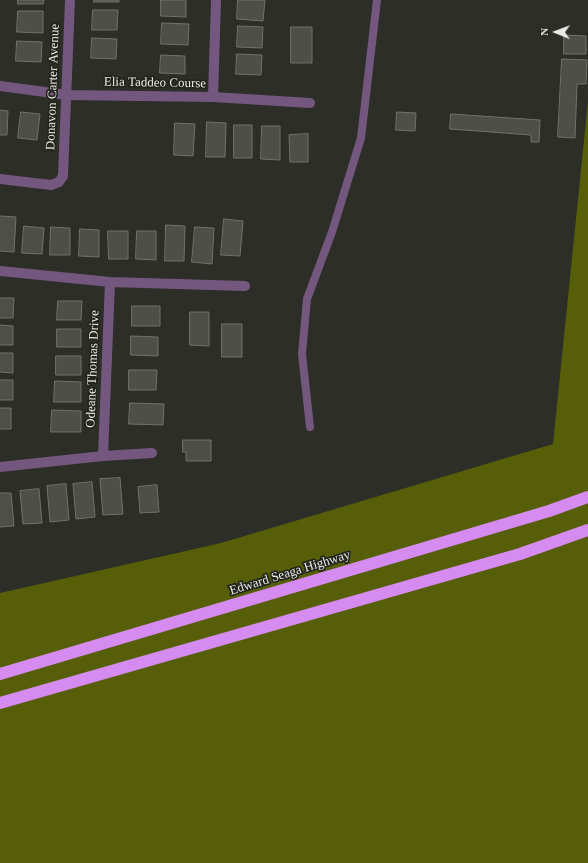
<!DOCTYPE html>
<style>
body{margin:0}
#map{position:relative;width:588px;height:863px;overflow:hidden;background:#2d2e27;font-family:"Times New Roman",serif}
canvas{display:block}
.north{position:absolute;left:536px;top:12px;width:40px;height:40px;-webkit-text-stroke:3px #23251d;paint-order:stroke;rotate:271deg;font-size:11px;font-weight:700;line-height:16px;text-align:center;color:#e9eae5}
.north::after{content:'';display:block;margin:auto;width:14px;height:18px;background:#e9eae5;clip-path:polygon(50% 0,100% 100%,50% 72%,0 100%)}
</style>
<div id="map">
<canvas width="588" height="863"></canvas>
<div class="north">N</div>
</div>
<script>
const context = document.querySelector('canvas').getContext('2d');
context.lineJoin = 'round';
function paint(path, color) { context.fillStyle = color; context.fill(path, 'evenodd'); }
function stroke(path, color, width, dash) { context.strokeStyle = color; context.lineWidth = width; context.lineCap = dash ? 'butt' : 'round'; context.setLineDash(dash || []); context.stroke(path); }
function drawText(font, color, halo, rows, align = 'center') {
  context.font = font + ' "Times New Roman",serif'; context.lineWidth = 3.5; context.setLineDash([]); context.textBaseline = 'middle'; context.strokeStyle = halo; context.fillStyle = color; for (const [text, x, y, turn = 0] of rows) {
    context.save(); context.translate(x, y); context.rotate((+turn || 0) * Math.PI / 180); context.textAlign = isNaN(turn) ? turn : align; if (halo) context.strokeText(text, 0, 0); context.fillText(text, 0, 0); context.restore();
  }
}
const forest = new Path2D(`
 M588,101V863H0V593L221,543L553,444Z`);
const building = new Path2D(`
 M18,0H44L43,4H18Z
 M94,0H119V2H94Z
 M161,0H186V17L161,16Z
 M238,0H265L263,21L237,19Z
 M93,10H118L117,30H92Z
 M18,11H43V33L17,32Z
 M162,23L189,24L188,45L161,44Z
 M238,26L263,27L262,48L237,47Z
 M291,27H312V63H291Z
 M564,35L586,36V54H564Z
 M92,38L117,39L116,59L91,58Z
 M17,41L42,42L41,62L16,61Z
 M237,54L262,55L261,75L236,74Z
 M161,55L185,56V74L160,73Z
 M562,59L587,60L586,84H577L575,138L558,137Z
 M0,110L8,111L7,135H0Z
 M21,112L40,114L37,140L18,138Z
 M397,112L416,113L415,131L396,130Z
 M451,114L540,120L539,142H531V135L450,129Z
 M207,122L226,123L225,157H206Z
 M175,123L195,124L193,156L174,155Z
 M234,125H252V158H234Z
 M262,126H280V160L261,159Z
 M308,134V162H290L289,135Z
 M0,216L16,217L14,252L0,251Z
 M224,219L243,221L240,256L221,255Z
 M166,225L185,226L184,261H165Z
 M24,226L44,228L42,254L22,253Z
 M51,227L70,228V255H50Z
 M195,227L214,228L212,264L192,262Z
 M80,229L99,230V257L79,256Z
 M108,231H128V259H109Z
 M137,231H156V260L136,259Z
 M0,298H14L13,318H0Z
 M58,301H82L81,320H57Z
 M132,306H160V326H132Z
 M190,312H209V346L190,345Z
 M222,324H242V357H222Z
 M0,325L13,326V345H0Z
 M57,329H81V347H57Z
 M131,336L158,337V356L131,355Z
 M0,353H13V373L0,372Z
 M56,356H81V375H56Z
 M129,370H157L156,390H129Z
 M0,380H13V400H0Z
 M55,381L81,382V402H54Z
 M130,403L164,404L163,425L129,424Z
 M0,408H11V429H0Z
 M52,410L81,411V432H51Z
 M183,440H211V461H186V452H183Z
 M120,478L123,514L103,515L100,479Z
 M92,482L95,517L76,519L73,484Z
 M66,484L69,520L50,522L47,486Z
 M157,485L159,512L140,513L138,487Z
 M39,489L42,523L23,524L20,491Z
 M0,493H11L14,526L0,527Z`);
const service = new Path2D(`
 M310,427L302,354L307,299L332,232L361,138L377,0`);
const minor = new Path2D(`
 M0,86L67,95L213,97L310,103
 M213,97L216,0
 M0,179L51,185L59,182L63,176L70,0
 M0,271L110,282L245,286
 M103,456L110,282
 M0,467L103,456L152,453`);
const motorway = new Path2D(`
 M0,674L549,511L588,497
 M0,703L520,554L588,530`);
const streetNames = [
 ["Elia Taddeo Course",155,83,1],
 ["Donavon Carter Avenue",53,87,-88],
 ["Odeane Thomas Drive",93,369,-88],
 ["Edward Seaga Highway",290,573,-17]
];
paint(forest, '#565e08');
paint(building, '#4e4f47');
stroke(building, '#71736a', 1);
stroke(service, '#74577f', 8);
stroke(minor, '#74577f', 10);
stroke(motorway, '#d68bf1', 12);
drawText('13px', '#e9eae5', '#23251d', streetNames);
</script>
